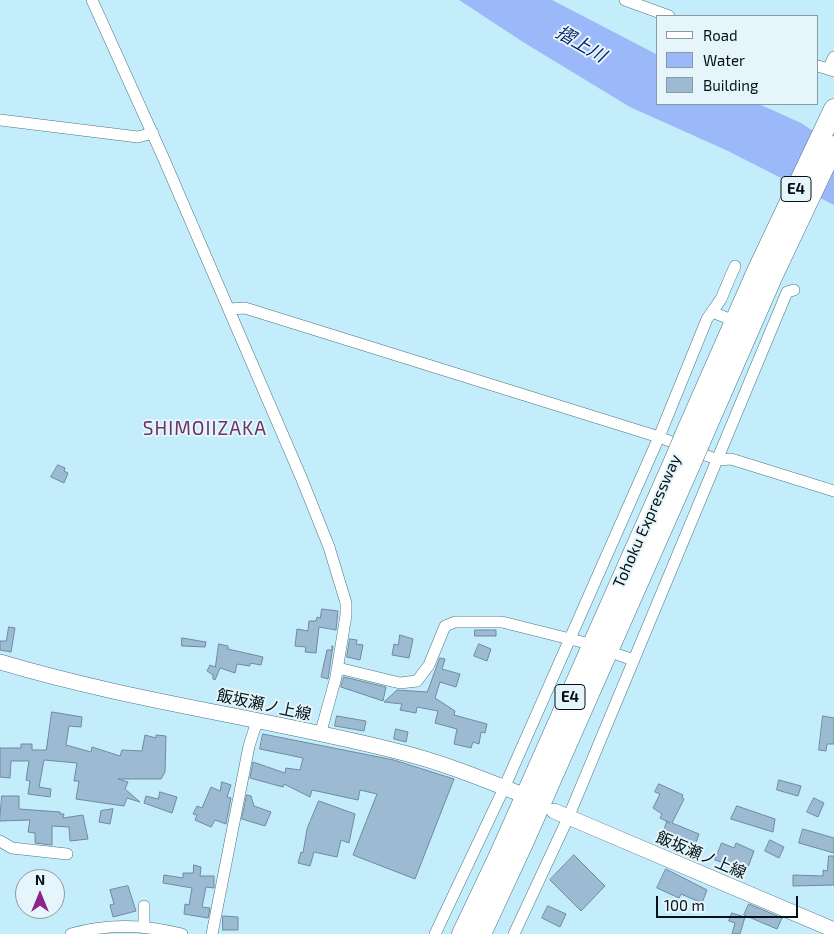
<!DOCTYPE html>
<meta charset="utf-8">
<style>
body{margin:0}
#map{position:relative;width:834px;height:934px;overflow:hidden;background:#c3edfb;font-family:"Exo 2",sans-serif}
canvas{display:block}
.legend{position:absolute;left:656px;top:15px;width:162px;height:90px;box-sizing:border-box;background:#e5f5fb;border:1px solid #8b9aa0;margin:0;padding:6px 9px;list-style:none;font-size:15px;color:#041217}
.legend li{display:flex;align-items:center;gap:10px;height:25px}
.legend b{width:25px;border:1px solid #8b9aa0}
.north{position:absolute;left:15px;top:869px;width:50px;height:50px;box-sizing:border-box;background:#e5f5fb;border:1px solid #8b9aa0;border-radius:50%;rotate:0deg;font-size:14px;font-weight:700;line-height:20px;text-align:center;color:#041217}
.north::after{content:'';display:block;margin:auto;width:18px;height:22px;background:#8e2286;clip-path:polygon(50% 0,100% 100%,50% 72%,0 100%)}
.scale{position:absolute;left:656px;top:896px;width:142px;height:22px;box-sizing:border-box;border:2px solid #041217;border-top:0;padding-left:6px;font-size:15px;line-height:18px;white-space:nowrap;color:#041217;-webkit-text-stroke:4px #e5f5fb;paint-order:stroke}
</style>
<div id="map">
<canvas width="834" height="934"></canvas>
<ul class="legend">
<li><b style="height:6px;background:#fff"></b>Road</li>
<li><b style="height:14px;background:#9bb9f9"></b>Water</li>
<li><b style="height:14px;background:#9cbad2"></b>Building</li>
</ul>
<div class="north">N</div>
<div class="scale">100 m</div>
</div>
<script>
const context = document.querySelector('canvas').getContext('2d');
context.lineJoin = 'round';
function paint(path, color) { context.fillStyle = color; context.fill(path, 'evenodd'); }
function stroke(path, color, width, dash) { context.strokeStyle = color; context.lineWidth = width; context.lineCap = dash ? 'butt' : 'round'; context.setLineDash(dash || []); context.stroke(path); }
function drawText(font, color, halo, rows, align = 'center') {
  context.font = font + ' "Exo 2","Noto Sans JP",sans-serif'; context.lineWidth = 4; context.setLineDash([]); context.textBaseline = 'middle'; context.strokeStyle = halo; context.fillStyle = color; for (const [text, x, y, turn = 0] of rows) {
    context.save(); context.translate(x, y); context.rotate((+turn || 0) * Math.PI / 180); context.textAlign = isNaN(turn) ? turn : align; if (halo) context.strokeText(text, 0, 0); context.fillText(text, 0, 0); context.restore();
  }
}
const water = new Path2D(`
 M459,0H552L658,55V104H759L801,123L834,145V205L728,151L630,107L523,42Z`);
const building = new Path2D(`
 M58,465L65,468L64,471L68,473L64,483L51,477Z
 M322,609L338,611L336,630L319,627L316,653L305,652L306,647L295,646L297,629L308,631L309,621H316L317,617L320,618Z
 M9,627L15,628L11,652L0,650V641H6Z
 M475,630H496V636H475Z
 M400,635L413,639L409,658L392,655L394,644L398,645Z
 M182,638L206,642L205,647L182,646Z
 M350,639L357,640L356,644L363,645L360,660L347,657Z
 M219,644L228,646V649L263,657L261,665L250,663V666L237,664L235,673L220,668L215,680L213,679V675L207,671L210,665L215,667Z
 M479,644L491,649L487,661L474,656Z
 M332,646H333L328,679L321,677L327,650H332Z
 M440,658L445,659L442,669L460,674L456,687L440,682L435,698L455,711L454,715L487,724L485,733L481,732L479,744L473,742L471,748L454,744L457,729L435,723L438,711L417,707L416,713L400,710L402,704L384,702L397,690L427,692Z
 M344,677L386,687L383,701L341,687Z
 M52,712L82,717L81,727L69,726L66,745L91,752L92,747L120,756L122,750L142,751L145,735L156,738V735L166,736L165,772L161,779H118L128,782L125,789L140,802L127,798L124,806L76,799L79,781H74L77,763L44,760L39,787L51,789L50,797L28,794L30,781L26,780L29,761H11L10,778L0,777V748H21V744H32V750H46Z
 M337,716L366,721L364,731L335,726Z
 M823,716L834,718V744H827L826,751L819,750Z
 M396,729L408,732L406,742L394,739Z
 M263,734L394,760L454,779L415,879L353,855L377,794L360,790L358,800L312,790L310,797L284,784L283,787L250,778L253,762L285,773L286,768L300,770L303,758L260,749Z
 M779,780L801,786L798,796L777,790Z
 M222,782L231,785L227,797L231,798L226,824L215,820L211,827L195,820L197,815L193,814L197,806L202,808L211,787L220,791Z
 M659,784L683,795L682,797L684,799L672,823L699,834L693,851L673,843L670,849L662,846L665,839L661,837L667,821L670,823L660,818L662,814L653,808L660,794L655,792Z
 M160,792L177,797L172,813L144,803L146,796L158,799Z
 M247,795L251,796L254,806L271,812L265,826L242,819Z
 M2,796H19V809L60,812V814H64L63,818L83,815L88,839L70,841L69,827L52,826V845L35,843V833L28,832L30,820L0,821Z
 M814,798L824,803L818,817L807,812Z
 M319,801L355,814L349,843L341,840L337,857L314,852L310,866L298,863L301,852L303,853L307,829Z
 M737,806L775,819L773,832L731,819Z
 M113,809L110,824L99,822L101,811Z
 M803,829L834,838V853L799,843Z
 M770,840L784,847L779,858L765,851Z
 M722,843L734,848L736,843L754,851L747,870L715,860Z
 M574,855L605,886L581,911L550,880Z
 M829,856H834V885L793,886V875L823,876V870L827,871Z
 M194,865L201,867L200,876H214V888L206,887L202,907L210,908L208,918L184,914L185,904L189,905L192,888L163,883L164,875L183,878V873H193Z
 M666,869L707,890L702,903L681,894L679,898L657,888Z
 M128,886L136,911L113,917L110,905L114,904L110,890Z
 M749,904L782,918L777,929L744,915Z
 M548,906L566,914L560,927L542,918Z
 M732,913L745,917L740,934H732L735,923L729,921Z
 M223,916L238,917V930H223Z`);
const street = new Path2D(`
 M92,0L163,157L301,477L329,547L346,603V615L336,677L320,735
 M625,0L669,16
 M818,66L834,71
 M828,69L834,57
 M0,120L138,137L153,133
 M229,309L245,308L659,437L718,460L731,459L834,491
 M712,312L727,318
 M619,655L634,660
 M338,668L400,683L417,681L429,665L445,626L455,622H502L586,643
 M0,841L12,848L67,854
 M144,906V926
 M71,934C109,923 144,925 182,934
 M212,934L249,746L257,721
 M435,934L504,788L659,437L707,319L721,299L735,266
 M514,934L568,818L787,292L794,290`);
const secondary = new Path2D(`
 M0,662C130,701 265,718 396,751C438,761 478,777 518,793
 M554,811L834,930`);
const highway = new Path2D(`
 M685,435L758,269L834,109
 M700,442L773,275L834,146
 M462,934L499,856L675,459
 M481,934L524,841L691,463`);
const highwayBridge = new Path2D(`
 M675,459L685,435
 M691,463L700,442`);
const shields = [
 [796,189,30],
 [570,697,30]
];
const shieldNames = [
 ["E4",796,189],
 ["E4",570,697]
];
const streetNames = [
 ["Tohoku Expressway",647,521,-66],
 ["飯坂瀬ノ上線",264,705,12],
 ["飯坂瀬ノ上線",701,855,23]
];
const waterNames = [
 ["摺上川",581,44,30]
];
const quarterNames = [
 ["SHIMOIIZAKA",205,429]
];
paint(water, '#9bb9f9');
paint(building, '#9cbad2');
stroke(building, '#6e8aa1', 1);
stroke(street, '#4d7380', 12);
stroke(secondary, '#4d7380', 16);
stroke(highway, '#4d7380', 21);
stroke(street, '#fff', 11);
stroke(secondary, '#fff', 15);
stroke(highway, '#fff', 20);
stroke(highwayBridge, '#4d7380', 21, []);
stroke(highwayBridge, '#fff', 20);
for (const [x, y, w] of shields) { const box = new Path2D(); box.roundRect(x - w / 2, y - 12.5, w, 25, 4); context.fillStyle = '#e5f5fb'; context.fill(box); stroke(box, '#041217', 1); }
drawText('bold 15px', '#041217', null, shieldNames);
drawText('16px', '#041217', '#e5f5fb', streetNames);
drawText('italic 18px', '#0a2269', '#e5f5fb', waterNames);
context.letterSpacing = '1px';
drawText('19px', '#6a3463', '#e5f5fb', quarterNames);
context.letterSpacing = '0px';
</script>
